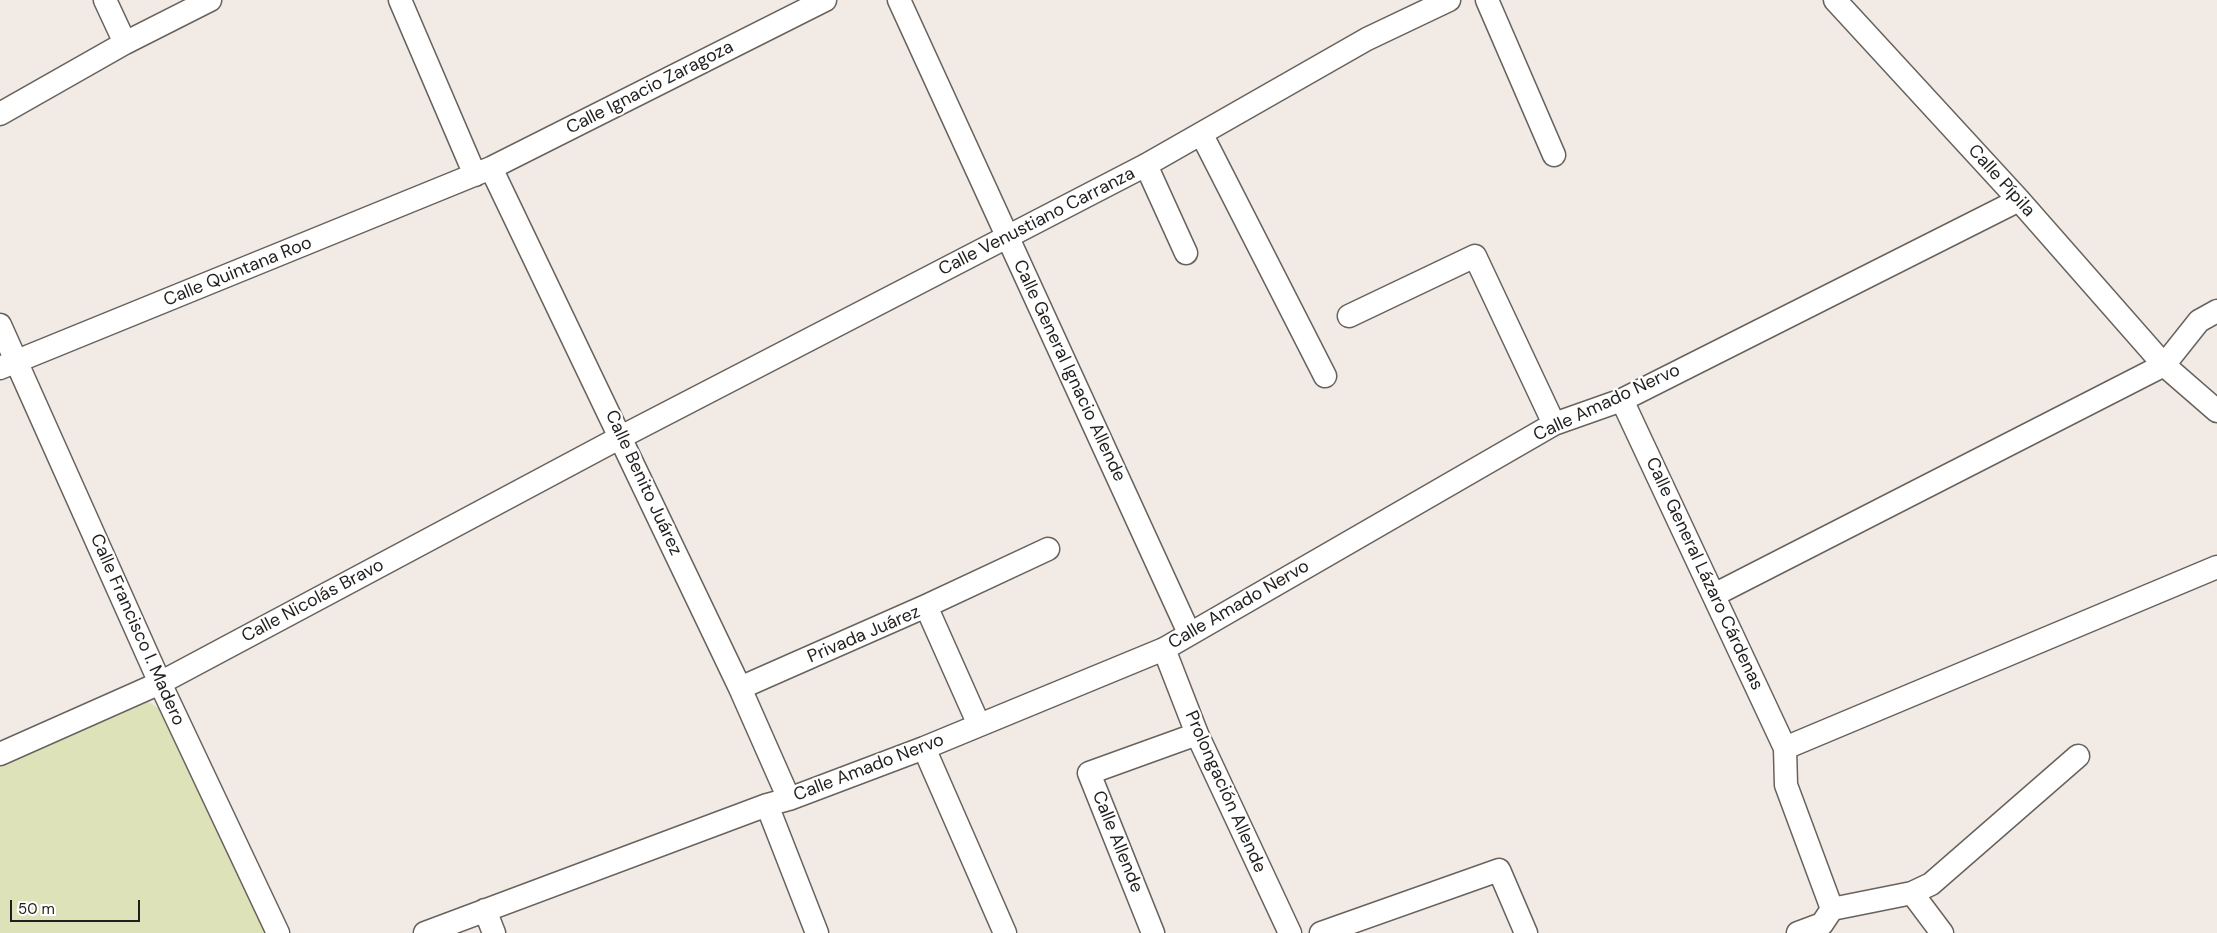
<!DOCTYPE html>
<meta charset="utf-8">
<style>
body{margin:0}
#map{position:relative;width:2217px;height:933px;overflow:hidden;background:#f2eae5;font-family:"DM Sans",sans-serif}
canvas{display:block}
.scale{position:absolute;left:10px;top:900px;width:130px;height:22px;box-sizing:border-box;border:2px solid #211f1d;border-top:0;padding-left:6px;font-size:15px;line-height:18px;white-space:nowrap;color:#211f1d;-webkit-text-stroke:4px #fff;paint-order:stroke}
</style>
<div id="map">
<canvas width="2217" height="933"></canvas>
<div class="scale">50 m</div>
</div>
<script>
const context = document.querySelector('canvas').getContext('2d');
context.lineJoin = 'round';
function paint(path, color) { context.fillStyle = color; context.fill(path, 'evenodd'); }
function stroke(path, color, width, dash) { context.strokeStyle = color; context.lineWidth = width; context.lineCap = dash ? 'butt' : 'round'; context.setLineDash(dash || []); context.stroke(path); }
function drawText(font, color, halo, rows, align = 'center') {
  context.font = font + ' "DM Sans",sans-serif'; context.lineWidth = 4.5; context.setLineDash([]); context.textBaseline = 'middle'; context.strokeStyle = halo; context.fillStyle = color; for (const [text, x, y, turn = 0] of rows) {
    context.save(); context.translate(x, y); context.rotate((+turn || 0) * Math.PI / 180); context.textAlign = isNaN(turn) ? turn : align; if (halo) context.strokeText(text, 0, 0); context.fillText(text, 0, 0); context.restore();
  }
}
const green = new Path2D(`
 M142,698L160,709L265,933H0V766Z`);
const minor = new Path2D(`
 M105,0L125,43
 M400,0L475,175
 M899,0L1189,633
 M1487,0L1554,155
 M1835,0L2019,200L2164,365L2217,411
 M0,114L125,43L210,0
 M1202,135L1325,376
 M1146,165L1186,253
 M491,168L740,688L789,799
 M1349,316L1475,256L1554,424
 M0,325L160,683L278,933
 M0,368L491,168L825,0
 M1622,400L1785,748L1786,785L1832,909
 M1714,595L2164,365L2199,321L2217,311
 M926,606L979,725
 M1164,649L1197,734L1290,933
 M740,688L926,606L1048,549
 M924,748L1005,933
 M1785,748L2217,567
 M0,754L160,683L621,437L1146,165L1367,39L1449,0
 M767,805L817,933
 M1912,893L1942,933
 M485,910L494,933
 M425,933L767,805L789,799L924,748L1164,649L1554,424L1622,400L2019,200
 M1153,933L1089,773L1197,734
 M1321,933L1499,870L1526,933
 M1798,933L1822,924L1832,909L1912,893L1931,884L2078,756`);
const streetNames = [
 ["Calle Ignacio Zaragoza",650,88,-27],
 ["Calle Pípila",2001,181,48],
 ["Calle Venustiano Carranza",1037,222,-27],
 ["Calle Quintana Roo",238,272,-22],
 ["Calle General Ignacio Allende",1069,371,65],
 ["Calle Amado Nervo",1607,403,-25],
 ["Calle Benito Juárez",643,483,65],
 ["Calle General Lázaro Cárdenas",1704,574,65],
 ["Calle Nicolás Bravo",313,601,-28],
 ["Calle Amado Nervo",1239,605,-30],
 ["Calle Francisco I. Madero",137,630,66],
 ["Privada Juárez",864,635,-23],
 ["Calle Amado Nervo",869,768,-21],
 ["Prolongación Allende",1225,792,66],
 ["Calle Allende",1117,842,68]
];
paint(green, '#dee2b8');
stroke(minor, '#68625d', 25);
stroke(minor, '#fff', 22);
drawText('18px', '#211f1d', '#fff', streetNames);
</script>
